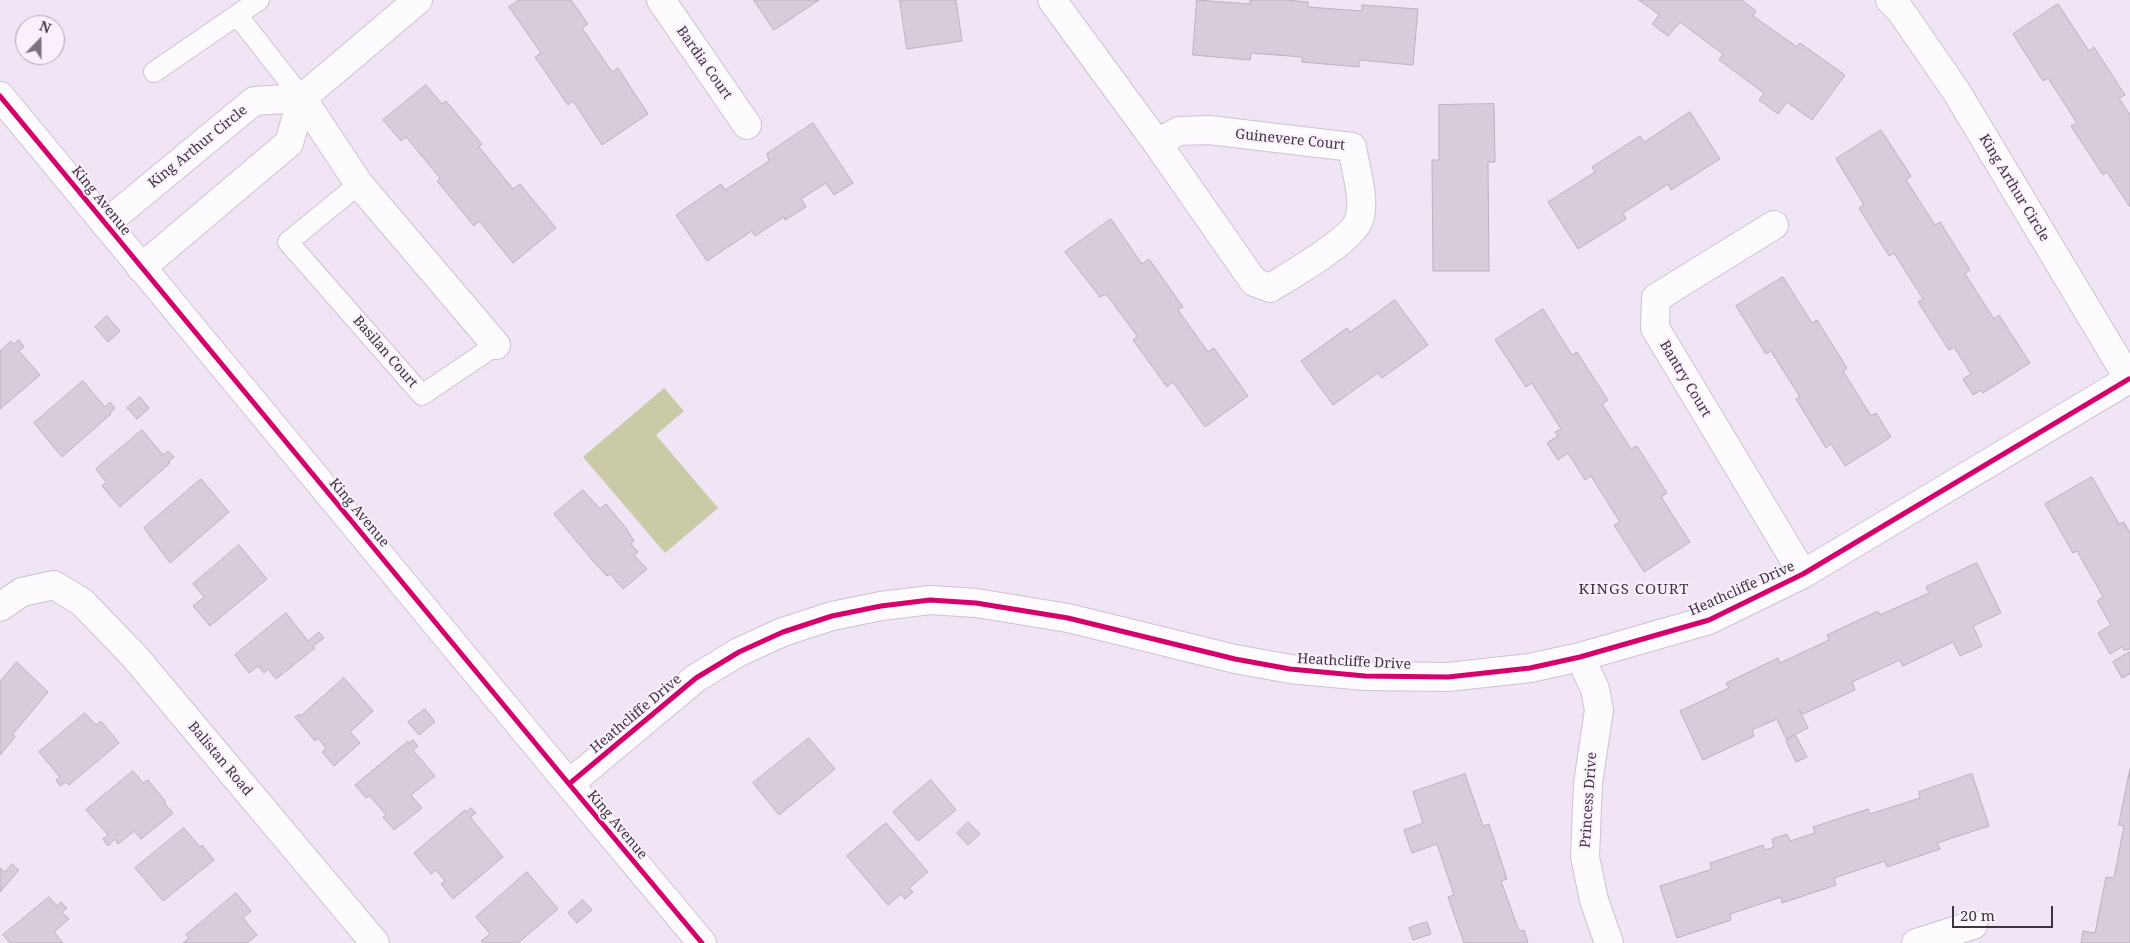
<!DOCTYPE html>
<style>
body{margin:0}
#map{position:relative;width:2130px;height:943px;overflow:hidden;background:#f1e4f5;font-family:"Noto Serif",serif}
canvas{display:block}
.north{position:absolute;left:15px;top:15px;width:50px;height:50px;box-sizing:border-box;background:#faf0fc;border:1px solid #afa5b1;border-radius:50%;rotate:22deg;font-size:14px;font-weight:700;line-height:20px;text-align:center;color:#3e3540}
.north::after{content:'';display:block;margin:auto;width:18px;height:22px;background:#7d727f;clip-path:polygon(50% 0,100% 100%,50% 72%,0 100%)}
.scale{position:absolute;left:1952px;top:906px;width:101px;height:22px;box-sizing:border-box;border:2px solid #3e3540;border-top:0;padding-left:6px;font-size:15px;line-height:18px;white-space:nowrap;color:#3e3540;-webkit-text-stroke:4px #faf0fc;paint-order:stroke}
</style>
<div id="map">
<canvas width="2130" height="943"></canvas>
<div class="north">N</div>
<div class="scale">20 m</div>
</div>
<script>
const context = document.querySelector('canvas').getContext('2d');
context.lineJoin = 'round';
function paint(path, color) { context.fillStyle = color; context.fill(path, 'evenodd'); }
function stroke(path, color, width, dash) { context.strokeStyle = color; context.lineWidth = width; context.lineCap = dash ? 'butt' : 'round'; context.setLineDash(dash || []); context.stroke(path); }
function drawText(font, color, halo, rows, align = 'center') {
  context.font = font + ' "Noto Serif",serif'; context.lineWidth = 4; context.setLineDash([]); context.textBaseline = 'middle'; context.strokeStyle = halo; context.fillStyle = color; for (const [text, x, y, turn = 0] of rows) {
    context.save(); context.translate(x, y); context.rotate((+turn || 0) * Math.PI / 180); context.textAlign = isNaN(turn) ? turn : align; if (halo) context.strokeText(text, 0, 0); context.fillText(text, 0, 0); context.restore();
  }
}
const water = new Path2D(`
 M664,388L684,411L656,435L718,508L665,553L583,457Z`);
const building = new Path2D(`
 M519,0H571L588,24L582,28L612,72L618,68L648,114L602,145L573,101L568,105L535,57L541,53L509,7Z
 M754,0H819L774,30Z
 M900,0H956L962,41L907,49Z
 M1197,0L1250,4V0H1286L1308,2V7L1362,11V5L1418,9L1413,65L1359,60V67L1302,62V57L1251,53L1250,60L1193,55Z
 M1639,0H1742L1756,11L1753,16L1797,47L1800,43L1845,75L1812,120L1787,102L1778,114L1759,100L1764,93L1719,60L1723,54L1680,22L1668,36L1652,24L1659,15Z
 M2058,4L2089,51L2094,47L2125,95L2119,98L2130,115V207L2107,172L2103,175L2071,126L2077,123L2048,78L2043,81L2013,34Z
 M426,85L442,104L446,101L482,144L479,147L513,189L520,184L556,228L513,263L479,221L474,226L437,181L440,178L406,137L401,141L383,120Z
 M1494,104L1495,162H1488L1489,271H1433L1432,160H1439V105Z
 M1690,112L1720,159L1671,190L1668,184L1623,213L1626,219L1578,249L1548,202L1595,172L1592,167L1640,136L1644,142Z
 M813,123L853,183L834,195L826,183L801,199L806,207L785,220L784,217L755,236L752,231L707,261L676,215L721,184L725,190L769,161L767,154Z
 M1881,130L1911,176L1906,180L1935,225L1940,222L1970,270L1965,274L1994,319L1999,315L2030,363L1983,393L1981,390L1973,395L1963,379L1971,374L1954,347L1949,350L1918,302L1923,299L1894,253L1889,256L1859,208L1864,205L1836,159Z
 M1111,219L1142,264L1149,259L1183,307L1178,310L1208,352L1214,348L1248,396L1205,427L1173,382L1167,387L1133,340L1137,336L1106,294L1100,297L1065,252Z
 M1783,277L1812,323L1817,320L1847,368L1843,371L1871,416L1876,413L1891,437L1845,466L1831,444L1826,448L1796,399L1800,397L1771,351L1766,354L1736,306Z
 M1395,300L1428,345L1382,378L1378,373L1333,405L1301,361L1347,328L1350,332Z
 M1543,309L1572,355L1577,352L1608,400L1602,404L1631,449L1637,446L1667,493L1661,497L1690,542L1644,572L1614,525L1620,522L1591,476L1585,480L1568,453L1558,460L1547,443L1558,436L1555,432L1561,429L1532,383L1526,387L1495,340Z
 M107,316L120,331L108,342L95,327Z
 M19,340L24,347L19,351L40,375L0,409V351L11,341L14,344Z
 M83,381L105,407L110,402L115,408L110,413L111,414L62,457L34,423Z
 M140,397L149,408L137,419L127,408Z
 M142,430L163,455L168,451L174,457L168,462L170,463L120,507L102,486L106,482L96,469Z
 M2092,477L2119,524L2124,522L2130,533V649L2124,650L2122,647L2110,654L2098,633L2111,625L2097,601L2103,597L2077,551L2073,553L2045,504Z
 M201,479L229,512L170,563L144,528Z
 M583,490L600,509L606,504L626,528L634,541L631,544L638,552L634,555L647,569L623,589L610,574L607,576L592,560L554,514Z
 M239,545L267,579L210,626L193,606L204,597L193,584Z
 M1977,563L2001,613L1973,626L1982,646L1960,656L1953,642L1903,666L1900,660L1852,682L1855,690L1803,714L1799,709L1808,728L1786,739L1777,719L1752,730L1754,736L1703,760L1680,711L1729,688L1726,683L1778,658L1780,663L1829,640L1827,635L1878,611L1880,615L1929,593L1926,587Z
 M286,613L308,641L319,632L324,638L313,646L315,648L276,679L268,669L264,673L258,666L249,673L235,655Z
 M2130,652V674L2122,678L2113,662Z
 M17,662L48,692L13,734L15,737L0,755V682Z
 M344,678L373,711L350,732L360,743L334,766L322,752L326,748L318,738L315,741L295,717L299,714L300,716Z
 M425,709L435,722L419,735L408,722Z
 M85,713L96,725L101,721L119,743L69,785L66,782L60,786L56,780L60,777L39,752Z
 M1796,736L1807,757L1796,762L1786,741Z
 M809,738L835,769L779,815L753,783Z
 M413,740L418,746L413,750L435,776L411,795L422,808L394,830L383,817L386,815L370,796L366,798L355,785L408,741L409,743Z
 M2130,769V943H2081L2083,931L2095,933L2106,877L2114,878L2124,826L2119,825Z
 M133,771L143,783L148,780L166,802L164,803L173,813L141,839L134,831L118,844L115,839L108,846L103,839L108,835L86,810Z
 M1465,774L1483,826L1489,824L1507,879L1501,881L1519,931L1524,930L1528,943H1464L1448,897L1454,895L1437,844L1412,853L1404,830L1423,823L1413,792Z
 M1972,774L1989,826L1937,843L1940,849L1887,867L1885,861L1834,878L1836,885L1782,903L1781,897L1730,914L1731,920L1677,938L1660,886L1712,869L1710,863L1763,845L1765,850L1774,847L1772,839L1787,834L1790,841L1815,833L1813,827L1868,809L1870,814L1920,798L1919,792Z
 M931,780L956,810L918,841L893,812Z
 M471,808L476,813L470,817L503,857L453,899L441,884L445,881L436,870L431,874L414,853L465,810L466,812Z
 M968,822L980,834L968,845L957,833Z
 M886,823L928,872L909,888L913,892L905,899L901,894L888,905L847,856Z
 M184,828L200,847L202,845L214,860L163,901L135,868Z
 M12,864L19,870L0,892V868L5,872Z
 M527,872L558,909L518,943H483L481,941L490,934L476,917Z
 M236,893L251,911L243,918L257,935L247,943H183L189,938L186,935Z
 M49,897L57,906L61,902L67,908L62,912L69,919L54,932L63,943H10L3,935Z
 M583,900L592,910L577,923L568,913Z
 M1427,922L1431,934L1413,940L1409,928Z`);
const lane = new Path2D(`
 M237,15L302,98
 M154,72L259,0
 M359,184L288,242L422,395L496,345`);
const street = new Path2D(`
 M418,0L302,98L359,184L496,345
 M661,0L747,125
 M1052,0L1157,143
 M1890,0L1900,10L1956,91L2130,381
 M1209,130L1352,147C1355,168 1366,199 1359,220C1351,241 1291,275 1270,288L1254,282L1157,143L1179,131Z
 M105,224L254,101L302,98L289,143L141,268
 M1774,225L1656,298L1655,328L1803,574
 M0,607L22,592L54,585L82,602L135,657L375,943
 M1580,657L1595,689L1599,710L1588,783L1585,857L1594,900L1609,943
 M569,784L696,678L739,652L783,632L832,616L881,606L930,600L976,603L1068,618L1235,659L1290,669L1365,676L1448,677L1530,668L1580,657L1709,620L1803,574L2129,379
 M1916,943L1973,925`);
const secondary = new Path2D(`
 M0,96L569,784L702,943`);
const cycleway = new Path2D(`
 M0,96L569,784L702,943
 M569,784L696,678L739,652L783,632L832,616L881,606L930,600L976,603L1068,618L1235,659L1290,669L1365,676L1448,677L1530,668L1580,657L1709,620L1803,574L2129,379`);
const streetNames = [
 ["Bardia Court",704,63,55],
 ["Guinevere Court",1290,140,6],
 ["King Arthur Circle",198,147,-39],
 ["King Arthur Circle",2014,188,59],
 ["King Avenue",101,201,51],
 ["Basilan Court",385,352,49],
 ["Bantry Court",1685,379,59],
 ["King Avenue",359,513,50],
 ["Heathcliffe Drive",1742,589,-24],
 ["Heathcliffe Drive",1354,662,3],
 ["Heathcliffe Drive",636,714,-40],
 ["Balistan Road",220,759,50],
 ["Princess Drive",1589,800,-86],
 ["King Avenue",617,825,50]
];
const neighbourhoodNames = [
 ["KINGS COURT",1634,590]
];
paint(water, '#cacba6');
paint(building, '#d7ccda');
stroke(building, '#bbb1be', 1);
stroke(lane, '#cdc3d0', 22);
stroke(street, '#cdc3d0', 30);
stroke(secondary, '#cdc3d0', 30);
stroke(lane, '#fdfbfe', 20);
stroke(street, '#fdfbfe', 28);
stroke(secondary, '#fdfbfe', 28);
stroke(cycleway, '#d6006c', 5);
drawText('14px', '#3e3540', '#faf0fc', streetNames);
context.letterSpacing = '1px';
drawText('15px', '#3e3540', '#faf0fc', neighbourhoodNames);
context.letterSpacing = '0px';
</script>
